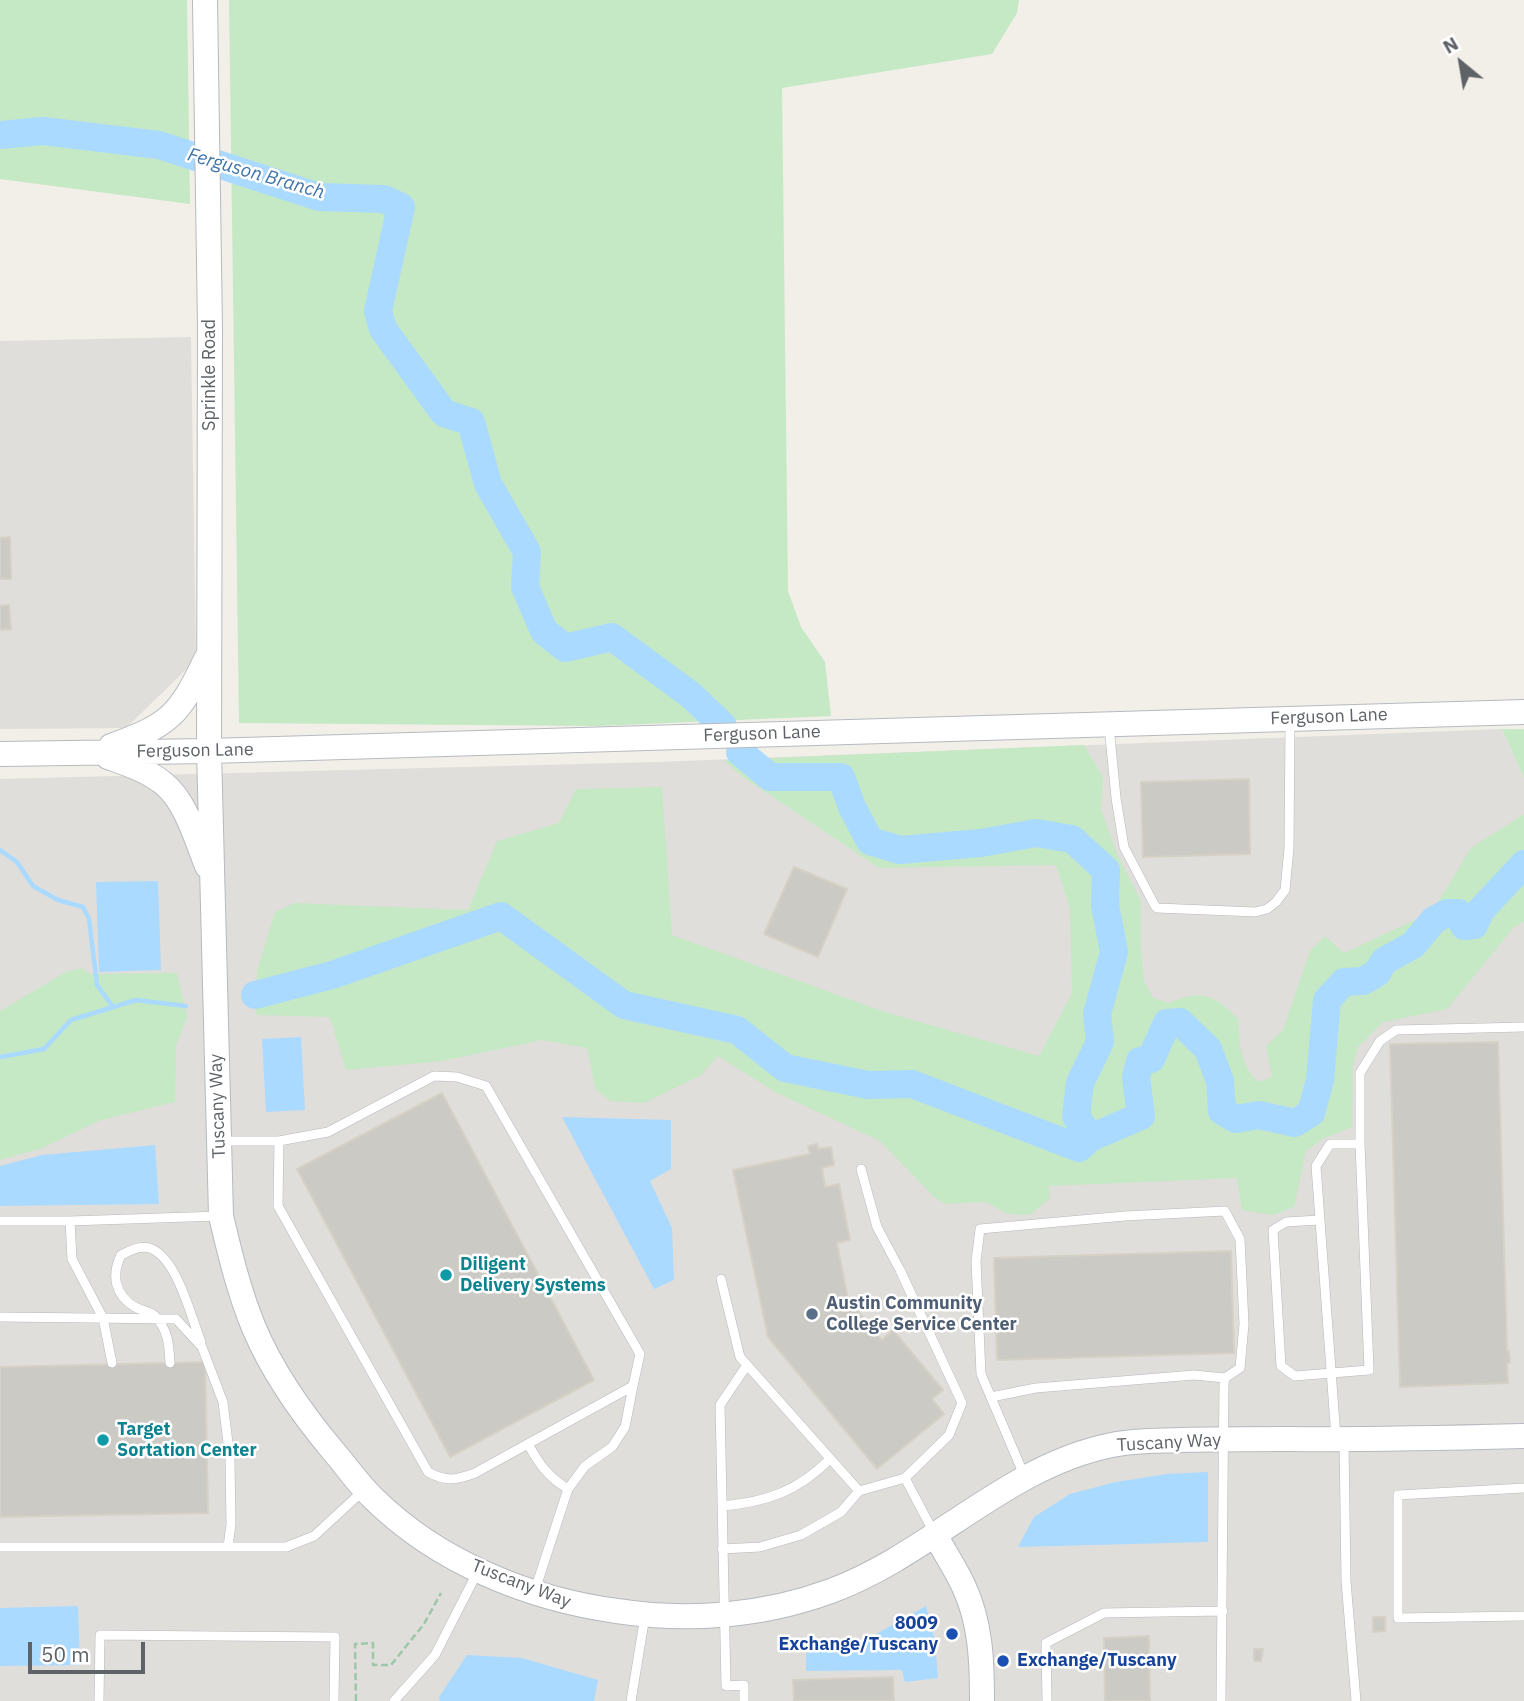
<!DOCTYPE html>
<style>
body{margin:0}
#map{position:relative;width:1524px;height:1701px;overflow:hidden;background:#f1efe8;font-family:"IBM Plex Sans",sans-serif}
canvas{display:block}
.north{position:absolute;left:1426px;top:28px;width:70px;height:70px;-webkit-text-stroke:5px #fff;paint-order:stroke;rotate:330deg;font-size:19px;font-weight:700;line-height:28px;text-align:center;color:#5f6368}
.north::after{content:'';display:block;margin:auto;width:24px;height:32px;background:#5f6368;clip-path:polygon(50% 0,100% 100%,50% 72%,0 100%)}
.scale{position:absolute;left:28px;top:1642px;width:117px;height:32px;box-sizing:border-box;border:4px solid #5f6368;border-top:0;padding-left:9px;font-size:21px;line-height:24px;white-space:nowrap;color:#5f6368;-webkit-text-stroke:5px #fff;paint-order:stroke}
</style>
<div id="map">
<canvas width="1524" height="1701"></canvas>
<div class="north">N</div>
<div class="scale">50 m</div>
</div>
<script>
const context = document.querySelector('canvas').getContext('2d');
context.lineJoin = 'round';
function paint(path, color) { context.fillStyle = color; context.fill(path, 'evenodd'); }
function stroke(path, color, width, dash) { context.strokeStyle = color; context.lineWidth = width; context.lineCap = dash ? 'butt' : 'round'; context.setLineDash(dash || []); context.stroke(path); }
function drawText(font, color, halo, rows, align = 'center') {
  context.font = font + ' "IBM Plex Sans",sans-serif'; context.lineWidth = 5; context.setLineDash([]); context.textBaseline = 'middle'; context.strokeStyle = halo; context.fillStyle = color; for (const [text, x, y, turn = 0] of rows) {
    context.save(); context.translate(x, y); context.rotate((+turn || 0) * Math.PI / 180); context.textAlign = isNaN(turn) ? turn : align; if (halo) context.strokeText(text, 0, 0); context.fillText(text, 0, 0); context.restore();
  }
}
const industrial = new Path2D(`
 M191,337L196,660L126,728L0,729V341Z
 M1502,729L1524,778V1701H0V779L657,762Z`);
const green = new Path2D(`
 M0,0H187L190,204L0,179Z
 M229,0H1019L1017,13L992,54L782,88L788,591L801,627L825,662L831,716L598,726L239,723Z
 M1502,729H1524V778Z
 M1084,745L1103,777L1101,809L1117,854L1141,901V947L1144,981L1153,998L1169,1003C1201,989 1215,995 1238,1019C1240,1042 1239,1066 1259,1082L1272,1077L1266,1046L1283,1030L1310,951L1325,936L1344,953L1432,912L1471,848L1524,814V922L1514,927L1447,1009L1383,1022L1358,1047L1353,1066L1352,1127L1322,1139L1306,1151L1294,1207L1273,1215L1242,1210L1237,1178L1049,1186L1050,1198L1030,1215L1007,1214L986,1202L946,1204L934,1197L880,1141L775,1092L718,1056L701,1075L644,1103L610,1101L595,1088L587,1048L542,1040L442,1061L346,1070L330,1017L256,1015L257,971L275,912L294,903L468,910L497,841L559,823L576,789L662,787L672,935L885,1012L1039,1056L1072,993L1070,908L1056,865L879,868L740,775L724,760Z
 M82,968L90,974L177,973L187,1017L176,1046L175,1102L101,1120L40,1149L0,1160V1011L66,972Z`);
const water = new Path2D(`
 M158,881L161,970L99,972L96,882Z
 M301,1037L305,1110L266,1112L262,1039Z
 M562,1117L671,1120V1169L650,1181L672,1228L674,1280L654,1289Z
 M155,1145L159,1204L0,1206V1166L42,1155Z
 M1208,1472V1542L1018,1547L1034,1517L1070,1494L1116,1482L1167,1474Z
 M78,1606L80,1665L0,1666V1608Z
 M926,1606L935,1641L938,1678L905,1682L902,1670L806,1671V1653L864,1641Z
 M467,1655L522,1658L598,1680L594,1701H440L439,1697Z`);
const stream = new Path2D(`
 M0,850L17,862L33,886L58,900L83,907L89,919L97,985L113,1007
 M0,1057L44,1049L71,1020L136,1000L186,1006`);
const river = new Path2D(`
 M0,135L43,131L159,145L319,197L384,199L401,207L378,311L383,329L444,413L471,422L488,484L527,552L525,587L544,631L565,648L612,637L692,696L723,726
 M740,752L770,777H841L852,807L870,841L900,850L981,843L1036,833L1072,839L1106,870L1105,905L1114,952L1097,1014L1100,1042L1080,1083L1076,1116L1090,1138
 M255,995L332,975L501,916L624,1005L737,1030L785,1068L868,1085L912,1084L1079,1148L1090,1138L1141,1116L1136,1077L1140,1061L1151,1059L1167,1023L1180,1022L1208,1049L1220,1081L1222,1111L1236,1119L1259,1115L1295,1123L1311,1113L1320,1080L1327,1000L1344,982L1363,981L1377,973L1384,961L1413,945L1434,920L1447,913H1458L1464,926L1474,925L1481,910L1524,864`);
const building = new Path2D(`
 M10,537L11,579H0V538Z
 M9,605L11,629L0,630V606Z
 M1249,779L1250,854L1143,857L1141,782Z
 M794,867L847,889L818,957L764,934Z
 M1498,1042L1507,1351H1509L1510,1363H1507L1508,1383L1400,1387L1390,1044Z
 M442,1093L594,1380L450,1457L297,1169Z
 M817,1144L818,1149L831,1147L834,1165L822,1168L825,1187L839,1184L850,1240L837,1243L848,1299L882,1340L893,1330L943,1390L932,1399L944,1414L877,1469L768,1337L733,1170L810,1154L808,1146Z
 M1231,1251L1234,1353L997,1360L994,1258Z
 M205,1362L208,1513L0,1517V1367Z
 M1373,1617H1385V1631L1373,1632Z
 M1149,1636L1150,1701H1105L1104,1638Z
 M1254,1649H1263L1261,1661H1254Z
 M893,1677L894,1701H794L793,1680Z`);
const path = new Path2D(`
 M356,1701L355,1644L373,1643V1665H391L424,1624L441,1593`);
const lane = new Path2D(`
 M1109,726L1116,798L1124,847L1155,906L1157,908L1255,912L1267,909L1276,902L1285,890L1289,848L1290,721
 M221,1141H279L278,1206L428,1472C446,1482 457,1480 475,1473L633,1386L640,1354L486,1086L457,1077L434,1076L328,1132L279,1141
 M861,1169L877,1227L900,1270L962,1403L949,1435L905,1478
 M1319,1220L1286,1222L1273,1230L1281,1366L1295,1376L1369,1370L1360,1144
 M0,1221H70L219,1216
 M70,1221L72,1259L103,1318L112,1363
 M721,1279L740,1357L859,1491L905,1478L934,1533
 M0,1317L176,1319L202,1347L223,1402L230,1459L231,1524L228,1547
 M170,1363C169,1344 168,1330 155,1316C150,1311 142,1311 135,1307C115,1295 111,1276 121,1255C130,1251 141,1244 152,1249C178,1261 191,1317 201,1342
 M991,1397L1036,1388L1194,1375L1225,1378
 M1336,1438L1316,1166L1330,1144H1360V1073L1380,1041L1396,1030L1524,1027
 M1344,1441L1346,1581L1356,1701
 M528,1444C539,1464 548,1477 568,1489
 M1024,1475L981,1374L976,1261L980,1229L1125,1216L1225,1211L1240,1239L1244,1324L1240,1368L1225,1378L1224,1384L1221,1701
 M1524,1488L1398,1495V1618L1524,1616
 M722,1506C767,1502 798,1491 830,1459
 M0,1547H286L314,1536L364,1490
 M722,1549L760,1547L801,1535L841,1512L859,1491
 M535,1590L568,1489L585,1466L612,1447L625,1427L633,1386
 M99,1701L100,1635L335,1637L334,1701
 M394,1701L435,1655L478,1571
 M631,1701L645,1616
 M744,1701V1685L726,1686L720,1405L747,1365
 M1047,1701L1046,1643L1104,1613L1223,1611`);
const secondary = new Path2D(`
 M205,0L210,328L209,751L221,1216C230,1254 239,1292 254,1328C273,1373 302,1414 334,1452C347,1467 359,1485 374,1499C438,1562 529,1599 617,1611C688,1622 763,1616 831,1591C931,1554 1006,1466 1112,1445C1135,1440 1159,1441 1182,1440C1218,1439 1255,1439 1291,1439C1369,1440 1446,1438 1524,1436
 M111,746C169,725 179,716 206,659
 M0,754L209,751L1524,712
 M108,757C127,764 147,770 163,783C186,801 196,839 207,866
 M935,1534C944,1552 956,1569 964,1587C981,1623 982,1663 982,1701`);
const markers = [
 [446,1275,7,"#0f9aa8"],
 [812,1314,7,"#5c6f8a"],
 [103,1440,7,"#0f9aa8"],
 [952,1634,7,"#1a4fb4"],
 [1003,1661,7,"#1a4fb4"]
];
const streetNames = [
 ["Sprinkle Road",210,375,-90],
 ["Ferguson Lane",1329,717,-2],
 ["Ferguson Lane",762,734,-2],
 ["Ferguson Lane",195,751,-1],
 ["Tuscany Way",218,1106,-92],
 ["Tuscany Way",1169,1443,-3],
 ["Tuscany Way",521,1584,21]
];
const cultureNames = [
 ["Diligent",460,1265],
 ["Delivery Systems",460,1286],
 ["Target",117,1430],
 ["Sortation Center",117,1451]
];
const serviceNames = [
 ["Austin Community",826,1304],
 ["College Service Center",826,1325]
];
const transitNames = [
 ["8009",938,1624],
 ["Exchange/Tuscany",938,1645],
 ["Exchange/Tuscany",1017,1661,"left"]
];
const waterNames = [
 ["Ferguson Branch",256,174,16]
];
paint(industrial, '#e0deda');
paint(green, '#c5e8c5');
paint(water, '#aadaff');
stroke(stream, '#aadaff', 4.5);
stroke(river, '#aadaff', 28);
paint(building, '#cccac5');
stroke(building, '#d6d1c6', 2);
stroke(lane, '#b5b8bc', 10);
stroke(secondary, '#b6babf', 26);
stroke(path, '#9cc7a9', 2.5, [7, 3.5]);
stroke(lane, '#fff', 9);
stroke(secondary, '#fff', 24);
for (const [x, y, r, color] of markers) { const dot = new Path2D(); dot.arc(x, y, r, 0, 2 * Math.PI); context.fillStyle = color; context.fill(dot); stroke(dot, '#fff', 2.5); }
drawText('18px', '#5f6368', '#fff', streetNames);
drawText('bold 18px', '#0d838f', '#fff', cultureNames, 'left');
drawText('bold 18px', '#4e5e75', '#fff', serviceNames, 'left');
drawText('bold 18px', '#164399', '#fff', transitNames, 'right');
drawText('italic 19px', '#4174aa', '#fff', waterNames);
</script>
